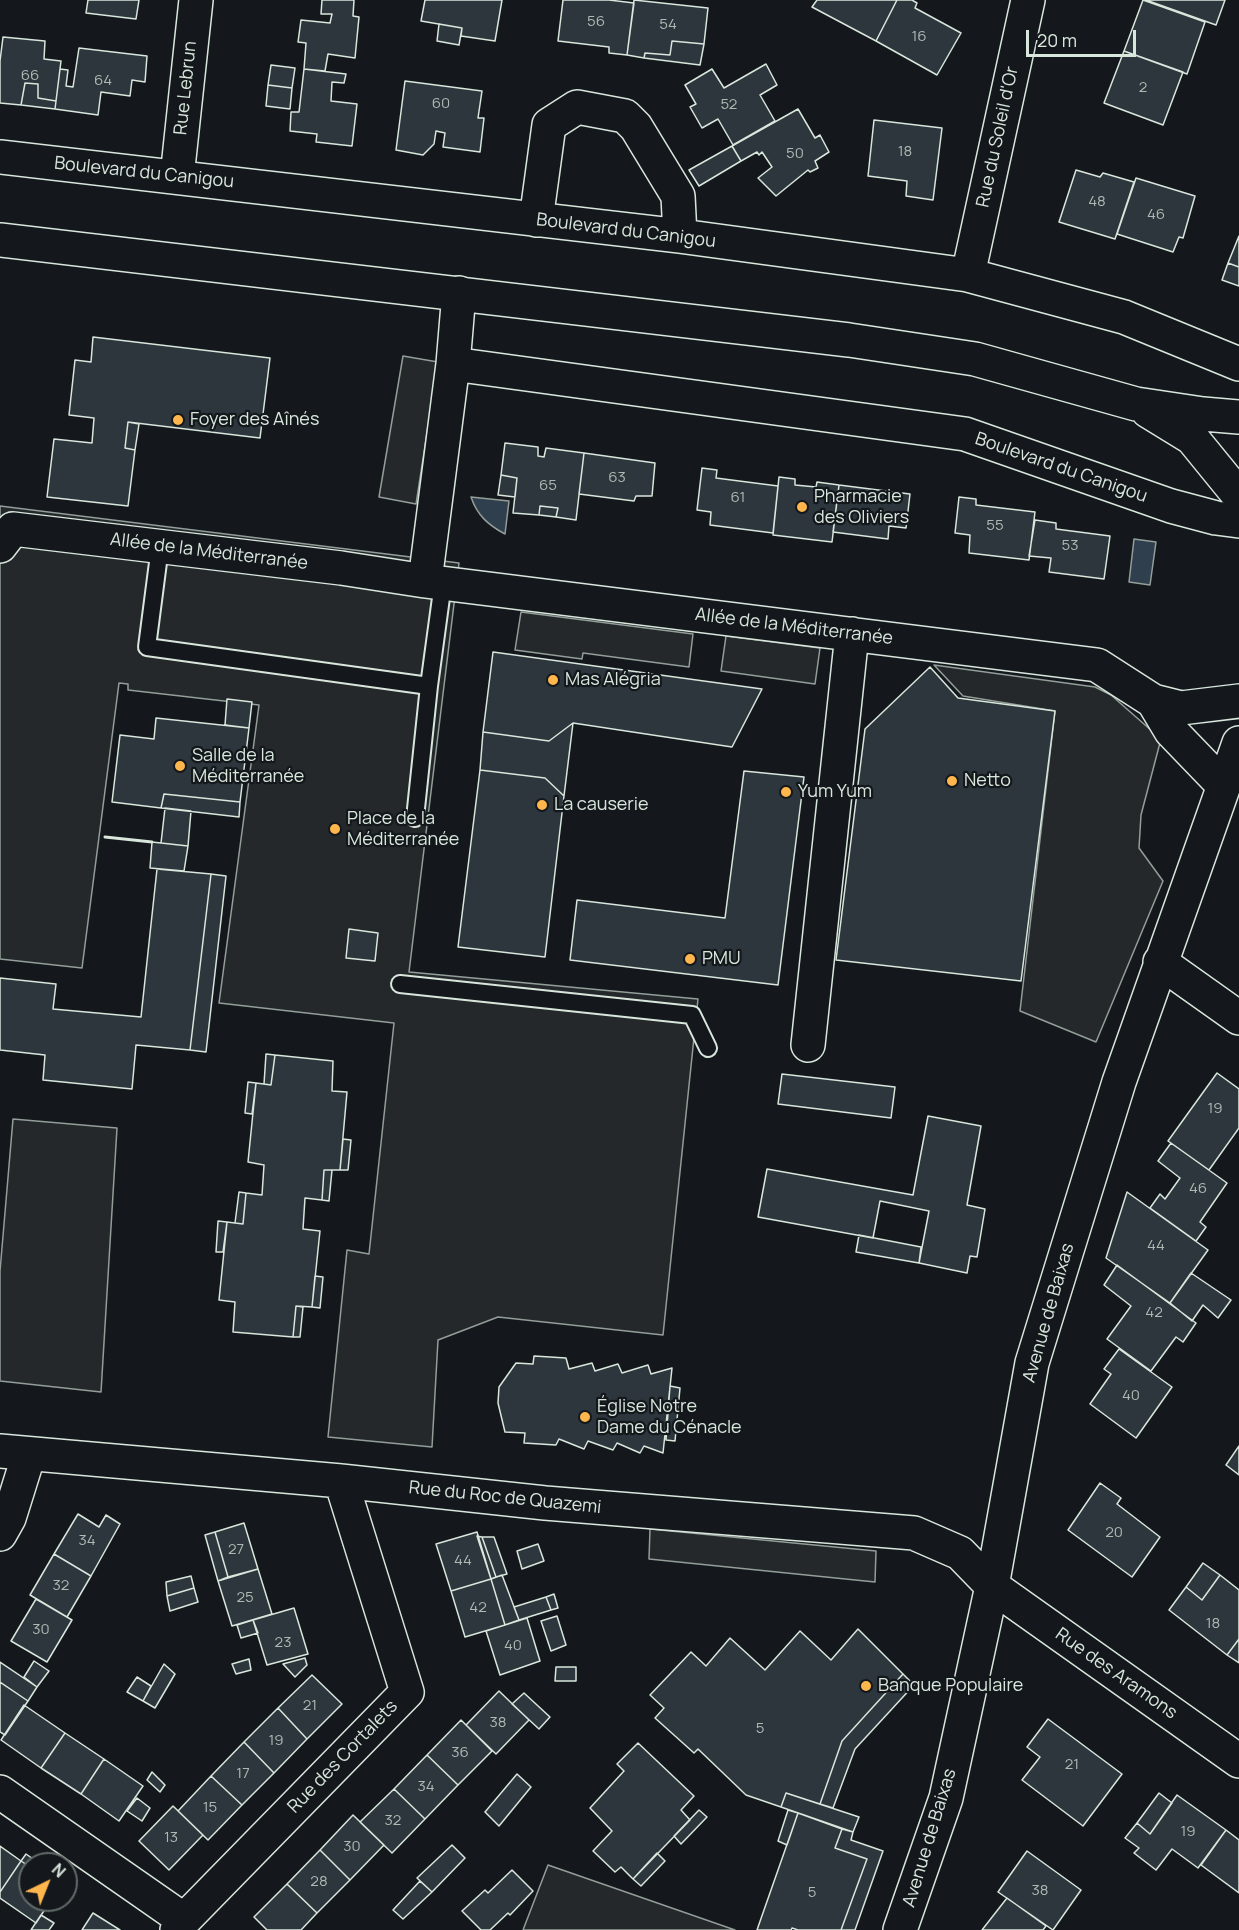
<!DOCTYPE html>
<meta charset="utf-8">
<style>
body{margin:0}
#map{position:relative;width:1239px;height:1930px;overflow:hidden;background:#14181c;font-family:Manrope,sans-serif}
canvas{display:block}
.north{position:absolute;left:18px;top:1852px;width:60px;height:60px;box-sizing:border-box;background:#14181c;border:2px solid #626a69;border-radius:50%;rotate:43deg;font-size:16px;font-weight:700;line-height:24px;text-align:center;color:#d8e6dc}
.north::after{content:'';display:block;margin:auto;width:21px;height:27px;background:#ffb74d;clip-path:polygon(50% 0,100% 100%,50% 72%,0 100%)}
.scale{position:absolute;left:1026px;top:30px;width:110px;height:27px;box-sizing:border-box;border:3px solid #d8e6dc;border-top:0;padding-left:8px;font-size:18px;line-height:21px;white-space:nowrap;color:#d8e6dc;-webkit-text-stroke:4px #14181c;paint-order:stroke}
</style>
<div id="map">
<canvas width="1239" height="1930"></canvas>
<div class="north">N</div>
<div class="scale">20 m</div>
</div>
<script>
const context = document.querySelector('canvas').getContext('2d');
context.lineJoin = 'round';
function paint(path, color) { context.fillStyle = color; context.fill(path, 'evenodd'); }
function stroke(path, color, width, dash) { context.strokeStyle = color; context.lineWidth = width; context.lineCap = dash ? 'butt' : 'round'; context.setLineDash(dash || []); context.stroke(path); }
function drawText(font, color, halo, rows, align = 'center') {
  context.font = font + ' Manrope,sans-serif'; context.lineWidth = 4.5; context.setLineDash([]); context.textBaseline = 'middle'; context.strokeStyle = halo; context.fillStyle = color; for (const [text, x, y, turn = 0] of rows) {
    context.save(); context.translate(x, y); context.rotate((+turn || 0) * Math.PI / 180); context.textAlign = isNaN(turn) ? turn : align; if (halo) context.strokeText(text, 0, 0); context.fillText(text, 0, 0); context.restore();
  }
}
const parking = new Path2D(`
 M403,356L438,362L416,504L379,497Z
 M0,506L459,563L409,972L698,999L663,1335L498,1317L438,1340L432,1447L328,1437L347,1250L369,1254L394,1023L219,1003L259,705L128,690V684L119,683L82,968L0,959Z
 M521,612L693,634L689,667L583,653L582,659L515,650Z
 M726,636L820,648L815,684L721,671Z
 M934,665L1095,687L1111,695L1161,739L1141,815L1139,848L1163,881L1096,1042L1020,1011L1055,711L963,696Z
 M13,1119L117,1128L101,1392L0,1381V1271Z
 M650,1529L876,1551L875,1582L649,1559Z
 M548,1865L735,1930H523Z`);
const water = new Path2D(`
 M471,497L509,501L505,534C488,525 477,515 471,497Z
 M1134,539L1156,542L1150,585L1129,582Z`);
const building = new Path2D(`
 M88,0H139L136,19L86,13Z
 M322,0H354L353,16L359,17L355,58L328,54L325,71L304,69L306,43L298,42L301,20L330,23L332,14H321Z
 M425,0H502L495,41L461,36L462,28L421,21Z
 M563,0H609L634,3L627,55L609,53V47L558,41Z
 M634,0L708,8L704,44L672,41L670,55L645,53L644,58L627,55Z
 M817,0H897L876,41L812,7Z
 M897,0H912L917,3L915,8L961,33L937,75L876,41Z
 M1143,0L1205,22L1187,74L1124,51Z
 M1146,0H1225L1216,25Z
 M439,24L462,28L459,45L437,41Z
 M3,37L45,41L44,59L61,61L56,101L38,98V84L25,83L21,105L0,103V61Z
 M672,41L704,44L700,65L644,58L645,53L670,55Z
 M79,48L147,56L145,82L132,80L130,96L101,92L98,115L55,109L60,69L68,70L66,86L73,87Z
 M1124,51L1183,72L1163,125L1104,103Z
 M766,64L777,85L760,95L775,121L733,145L718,119L702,128L690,107L696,104L685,85L712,69L724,88Z
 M271,65L295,68L292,88L268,85Z
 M304,69L346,74L344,83L332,82L331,101L357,104L352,146L316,142L317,134L290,131L291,112H299Z
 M405,81L482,91L478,118H484L480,152L443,147L445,133L436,131L434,144L423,155L396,150Z
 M25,83L38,84V98L56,101L55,109L21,105Z
 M268,85L292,88L290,109L266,106Z
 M798,109L815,138L820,135L829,152L815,161L818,168L810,172L808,170L776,196L758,178L772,167L762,152L759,155L757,152L741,161L732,146Z
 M874,120L942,128L933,200L906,196L907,181L868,176Z
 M732,146L741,161L699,186L689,170Z
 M1076,170L1100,177L1103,173L1134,182L1115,239L1059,222Z
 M1136,178L1195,196L1183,238L1179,237L1173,252L1117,234Z
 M1239,236V267L1228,263Z
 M1228,263L1239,267V286L1222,280Z
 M93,337L270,358L260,438L128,422L125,448L135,450L128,506L47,497L54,439L92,443L94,418L69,415L75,360L91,362Z
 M128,422L139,424L135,450L125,448Z
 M505,443L538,447V456L544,457L546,448L584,453L576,520L556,517L558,508L540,506L539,515L513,513L517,478L501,475Z
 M584,453L655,463L652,496H636L634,501L579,494Z
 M702,468L717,470L716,478L778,486L773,533L710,525L711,512L697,510Z
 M501,475L517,478L515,497L498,495Z
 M779,477L795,479V485L816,487L817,482L839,485L832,542L773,535Z
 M839,485L910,494L906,528L889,526L888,539L833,532Z
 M959,497L976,499V505L1035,512L1029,560L969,553L970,535L955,533Z
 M540,506L558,508L556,517L539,515Z
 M1035,520L1056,523V529L1110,536L1104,579L1049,572L1051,558L1029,556Z
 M493,652L762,689L732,747L573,723L549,741L483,732Z
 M930,667L958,698L1055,711L1021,981L836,960L865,729Z
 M227,699L252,702L249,728L225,725Z
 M156,718L249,728L240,802L164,794L161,808L112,802L120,735L154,739Z
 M573,723L564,796L545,778L480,770L483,732L549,741Z
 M480,770L545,778L564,796L545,957L458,947Z
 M744,771L804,777L778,985L570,960L577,900L725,918Z
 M164,794L240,802L239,817L161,808Z
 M165,808L191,811L188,846L161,843Z
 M152,842L188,846L184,871L150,868Z
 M157,869L211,874L190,1050L136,1045L132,1089L43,1080L45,1055L0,1050V978L56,984L53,1009L141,1017Z
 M211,874L226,876L206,1052L190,1050Z
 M349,929L378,933L375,961L346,958Z
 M266,1054L275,1055L271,1085L264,1084Z
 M275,1055L333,1061L332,1091L347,1092L340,1170H324L322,1200L305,1198L303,1229L320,1231L312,1307L296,1306L293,1337L233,1332L235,1302L219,1300L227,1222L243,1224L246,1193L262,1195L264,1165L248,1162L256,1083L271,1085Z
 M1217,1073L1239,1089V1128L1209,1170L1168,1141Z
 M782,1074L895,1087L891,1118L778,1104Z
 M248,1082L256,1083L252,1114L245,1113Z
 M928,1116L981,1126L967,1205L985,1209L977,1257L970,1256L967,1273L919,1263L929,1211L880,1201L873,1238L758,1217L767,1169L913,1195Z
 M343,1139L351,1140L348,1170H340Z
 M1171,1143L1227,1183L1200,1222L1206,1227L1196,1241L1150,1208L1160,1194L1165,1199L1180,1178L1158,1161Z
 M324,1170H332L329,1201L322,1200Z
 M239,1192L246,1193L243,1224L235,1223Z
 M1127,1192L1208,1250L1170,1303L1106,1258Z
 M218,1221L227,1222L223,1252H216Z
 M859,1235L921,1247L919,1263L856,1252Z
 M1117,1265L1196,1323L1183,1342L1176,1337L1151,1371L1107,1339L1131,1306L1104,1285Z
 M1191,1273L1231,1300L1218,1318L1203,1305L1192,1321L1170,1303Z
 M315,1276L323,1277L320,1308L312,1307Z
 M296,1306L303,1307L300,1337H293Z
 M1119,1349L1172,1387L1136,1438L1090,1404L1111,1374L1104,1369Z
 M534,1356L566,1358L569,1369L592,1363L595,1371L618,1364L622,1373L648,1365L651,1374L672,1368L663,1453L644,1446L640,1453L617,1443L613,1450L588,1441L584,1449L559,1439L556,1445L524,1443L525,1433L505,1432L498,1403L499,1387L516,1363L533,1364Z
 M670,1386L680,1388L675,1441L666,1440Z
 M1239,1446V1475L1226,1465Z
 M1100,1483L1121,1498L1117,1504L1160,1537L1132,1577L1068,1530Z
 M78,1514L99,1527L106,1515L120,1524L91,1576L54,1554Z
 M244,1523L258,1569L228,1577L215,1532Z
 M215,1532L228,1577L218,1581L205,1535Z
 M477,1532L491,1579L451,1591L436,1544Z
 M477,1536L482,1537L496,1577L491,1579Z
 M482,1537H494L507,1574L496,1577Z
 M538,1544L544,1561L522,1569L517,1551Z
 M54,1554L91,1576L67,1617L30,1595Z
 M1203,1563L1220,1575L1202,1600L1186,1587Z
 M258,1569L272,1614L232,1626L218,1581Z
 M502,1575L519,1620L505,1625L491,1579Z
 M1220,1575L1239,1590V1639L1227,1655L1169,1610L1186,1587L1202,1600Z
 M191,1576L194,1588L167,1596L166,1582Z
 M491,1579L505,1625L465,1637L451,1591Z
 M194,1588L198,1602L170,1611L167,1596Z
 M554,1594L558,1608L551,1610L546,1597Z
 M546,1597L551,1610L519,1620L514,1607Z
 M36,1599L72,1620L47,1662L11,1641Z
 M294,1608L308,1654L267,1665L253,1620Z
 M557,1616L566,1645L551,1651L541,1621Z
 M527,1618L540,1661L500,1675L486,1631Z
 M253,1620L258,1633L241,1638L237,1625Z
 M858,1629L903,1674L842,1741L820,1804L786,1793L781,1807L746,1795L698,1749L694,1753L655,1718L664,1708L650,1695L691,1652L706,1666L730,1638L765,1670L800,1631L831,1660Z
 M1239,1639V1663L1227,1655Z
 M305,1658L307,1665L295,1677L283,1664Z
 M249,1659L251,1670L236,1674L232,1664Z
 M34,1661L49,1671L37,1687L24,1677Z
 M0,1662L37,1687L28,1701L0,1682Z
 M164,1664L175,1674L155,1708L143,1701Z
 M556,1667H576V1681H555Z
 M903,1674L914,1685L855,1749L833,1808L820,1804L842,1741Z
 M312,1675L342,1704L307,1739L278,1708Z
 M137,1677L151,1686L143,1701L127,1692Z
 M0,1682L28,1701L5,1735L0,1732Z
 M499,1691L529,1720L496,1754L466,1725Z
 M524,1693L550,1717L539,1729L512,1704Z
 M24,1705L65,1733L41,1768L1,1740Z
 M278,1708L307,1739L274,1773L244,1742Z
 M1048,1719L1122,1774L1083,1826L1022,1780L1040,1757L1027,1747Z
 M461,1720L492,1751L458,1785L427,1755Z
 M65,1733L104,1759L81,1794L41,1768Z
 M244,1742L274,1773L242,1805L211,1776Z
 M638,1743L694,1796L681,1810L690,1820L633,1879L621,1867L615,1872L593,1851L612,1831L590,1808L624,1771L617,1764Z
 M427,1755L458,1785L425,1819L394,1789Z
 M104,1759L143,1786L119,1821L81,1794Z
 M152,1772L165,1785L160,1792L147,1780Z
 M517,1774L531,1787L499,1826L485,1812Z
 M211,1776L242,1805L208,1840L178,1811Z
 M394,1789L425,1819L392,1853L360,1822Z
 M786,1793L859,1817L853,1832L781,1807Z
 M1159,1793L1172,1803L1150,1834L1137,1823Z
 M1177,1795L1226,1830L1198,1868L1172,1849L1156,1870L1134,1853L1139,1848L1125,1838L1137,1823L1150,1834Z
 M137,1798L150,1808L142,1821L127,1811Z
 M173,1806L203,1835L169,1870L139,1841Z
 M699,1810L707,1817L681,1844L674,1836Z
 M788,1810L798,1813L787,1845L778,1841Z
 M798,1813L842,1829L835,1848L867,1859L841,1930H798L792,1928L791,1930H757Z
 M353,1815L384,1845L350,1880L320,1850Z
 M842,1829L853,1832L851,1840L883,1851L855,1930H841L867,1859L835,1848Z
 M1226,1830L1239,1840V1893L1201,1865Z
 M452,1845L465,1858L432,1892L417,1878Z
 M0,1846L21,1861L0,1892Z
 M320,1850L350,1880L317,1913L287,1884Z
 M1027,1851L1081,1890L1053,1930L998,1892Z
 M657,1853L665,1861L641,1886L633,1879Z
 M26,1854L39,1863L30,1864V1867L21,1861Z
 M21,1861L30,1867V1900H51L36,1923L0,1898V1892Z
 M512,1870L533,1891L510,1915L508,1913L490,1930H481L462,1911L485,1890L488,1893Z
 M420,1881L432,1892L403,1919L393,1910Z
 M287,1884L317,1913L301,1930H267L254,1917Z
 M1007,1898L1046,1926L1043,1930H982Z
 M93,1913L120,1930H82Z
 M41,1915L54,1923L49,1930H31Z`);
const service = new Path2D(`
 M160,547L147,647L429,686L443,583
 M415,818L429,686
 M400,984L692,1015L708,1048`);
const minor = new Path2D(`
 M0,157L680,236L968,275L1124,317L1239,364
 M177,177L196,0
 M536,220L549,125L577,107L625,116L636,127L678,196L680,236
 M968,275L1028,0
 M459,293L453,364L965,434L1171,506L1216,518L1239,521
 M0,546L13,529L341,568L425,581L1097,665L1153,701
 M425,581L453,364
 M1224,786L1171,731L1153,701L1181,708L1239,701
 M1160,962L1239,1018
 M808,1045L852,634
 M0,1451L341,1481L545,1503L914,1533L960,1553L992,1586L1239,1761
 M0,1534L9,1518L29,1454
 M0,1792L184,1920
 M177,1930L184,1920L407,1692L341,1481
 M900,1930L946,1798L992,1586L1032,1363L1119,1082L1239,743`);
const tertiary = new Path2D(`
 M0,240L849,340L975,359L1136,404L1203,414L1239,417
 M1148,411L1192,438L1236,492`);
const wall = new Path2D(`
 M105,837L152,842`);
const markers = [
 [178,420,6,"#ffb74d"],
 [802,507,6,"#ffb74d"],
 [553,680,6,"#ffb74d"],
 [180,766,6,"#ffb74d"],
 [952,781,6,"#ffb74d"],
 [786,792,6,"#ffb74d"],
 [542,805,6,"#ffb74d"],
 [335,829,6,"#ffb74d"],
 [690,959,6,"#ffb74d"],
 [585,1417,6,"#ffb74d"],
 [866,1686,6,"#ffb74d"]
];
const numberNames = [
 ["56",596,22],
 ["54",668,25],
 ["16",919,37],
 ["66",30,76],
 ["64",103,81],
 ["2",1143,88],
 ["60",441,104],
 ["52",729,105],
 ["18",905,152],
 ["50",795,154],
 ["48",1097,202],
 ["46",1156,215],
 ["63",617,478],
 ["65",548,486],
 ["61",738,498],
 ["55",995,526],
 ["53",1070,546],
 ["19",1215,1109],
 ["46",1198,1189],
 ["44",1156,1246],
 ["42",1154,1313],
 ["40",1131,1396],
 ["20",1114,1533],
 ["34",87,1541],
 ["27",236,1550],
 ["44",463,1561],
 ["32",61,1586],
 ["25",245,1598],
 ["42",478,1608],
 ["18",1213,1624],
 ["30",41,1630],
 ["23",283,1643],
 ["40",513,1646],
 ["21",310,1706],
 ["38",498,1723],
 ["5",760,1729],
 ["19",276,1741],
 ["36",460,1753],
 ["21",1072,1765],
 ["17",243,1774],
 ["34",426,1787],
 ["15",210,1808],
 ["32",393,1821],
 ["19",1188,1832],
 ["13",171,1838],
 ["30",352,1847],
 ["28",319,1882],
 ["38",1040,1891],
 ["5",812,1893]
];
const streetNames = [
 ["Rue Lebrun",186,88,-84],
 ["Rue du Soleil d'Or",998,137,-78],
 ["Boulevard du Canigou",144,173,6],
 ["Boulevard du Canigou",626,231,7],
 ["Boulevard du Canigou",1061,468,19],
 ["Allée de la Méditerranée",209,552,7],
 ["Allée de la Méditerranée",794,627,7],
 ["Avenue de Baixas",1049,1313,-74],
 ["Rue du Roc de Quazemi",505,1498,6],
 ["Rue des Aramons",1116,1674,35],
 ["Rue des Cortalets",343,1757,-46],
 ["Avenue de Baixas",930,1838,-73]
];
const poiNames = [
 ["Foyer des Aînés",190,420],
 ["Pharmacie",814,497],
 ["des Oliviers",814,518],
 ["Mas Alégria",565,680],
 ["Salle de la",192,756],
 ["Méditerranée",192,777],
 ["Netto",964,781],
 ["Yum Yum",798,792],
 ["La causerie",554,805],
 ["Place de la",347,819],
 ["Méditerranée",347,840],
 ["PMU",702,959],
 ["Église Notre",597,1407],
 ["Dame du Cénacle",597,1428],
 ["Banque Populaire",878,1686]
];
paint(parking, '#24282b');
stroke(parking, '#939e99', 1.5);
paint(water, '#2f3f4d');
stroke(water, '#939e99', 1.5);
paint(building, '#2c363c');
stroke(building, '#d8e6dc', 1.5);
stroke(service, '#d8e6dc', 20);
stroke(minor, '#d8e6dc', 36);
stroke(tertiary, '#d8e6dc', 36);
stroke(service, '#14181c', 16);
stroke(minor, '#14181c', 33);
stroke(tertiary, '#14181c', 33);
stroke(wall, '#d8e6dc', 3);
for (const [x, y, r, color] of markers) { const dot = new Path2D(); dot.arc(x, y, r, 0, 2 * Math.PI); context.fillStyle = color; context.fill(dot); stroke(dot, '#14181c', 2); }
drawText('15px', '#adbab4', null, numberNames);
drawText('18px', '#d8e6dc', '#14181c', streetNames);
drawText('18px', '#d8e6dc', '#14181c', poiNames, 'left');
</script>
